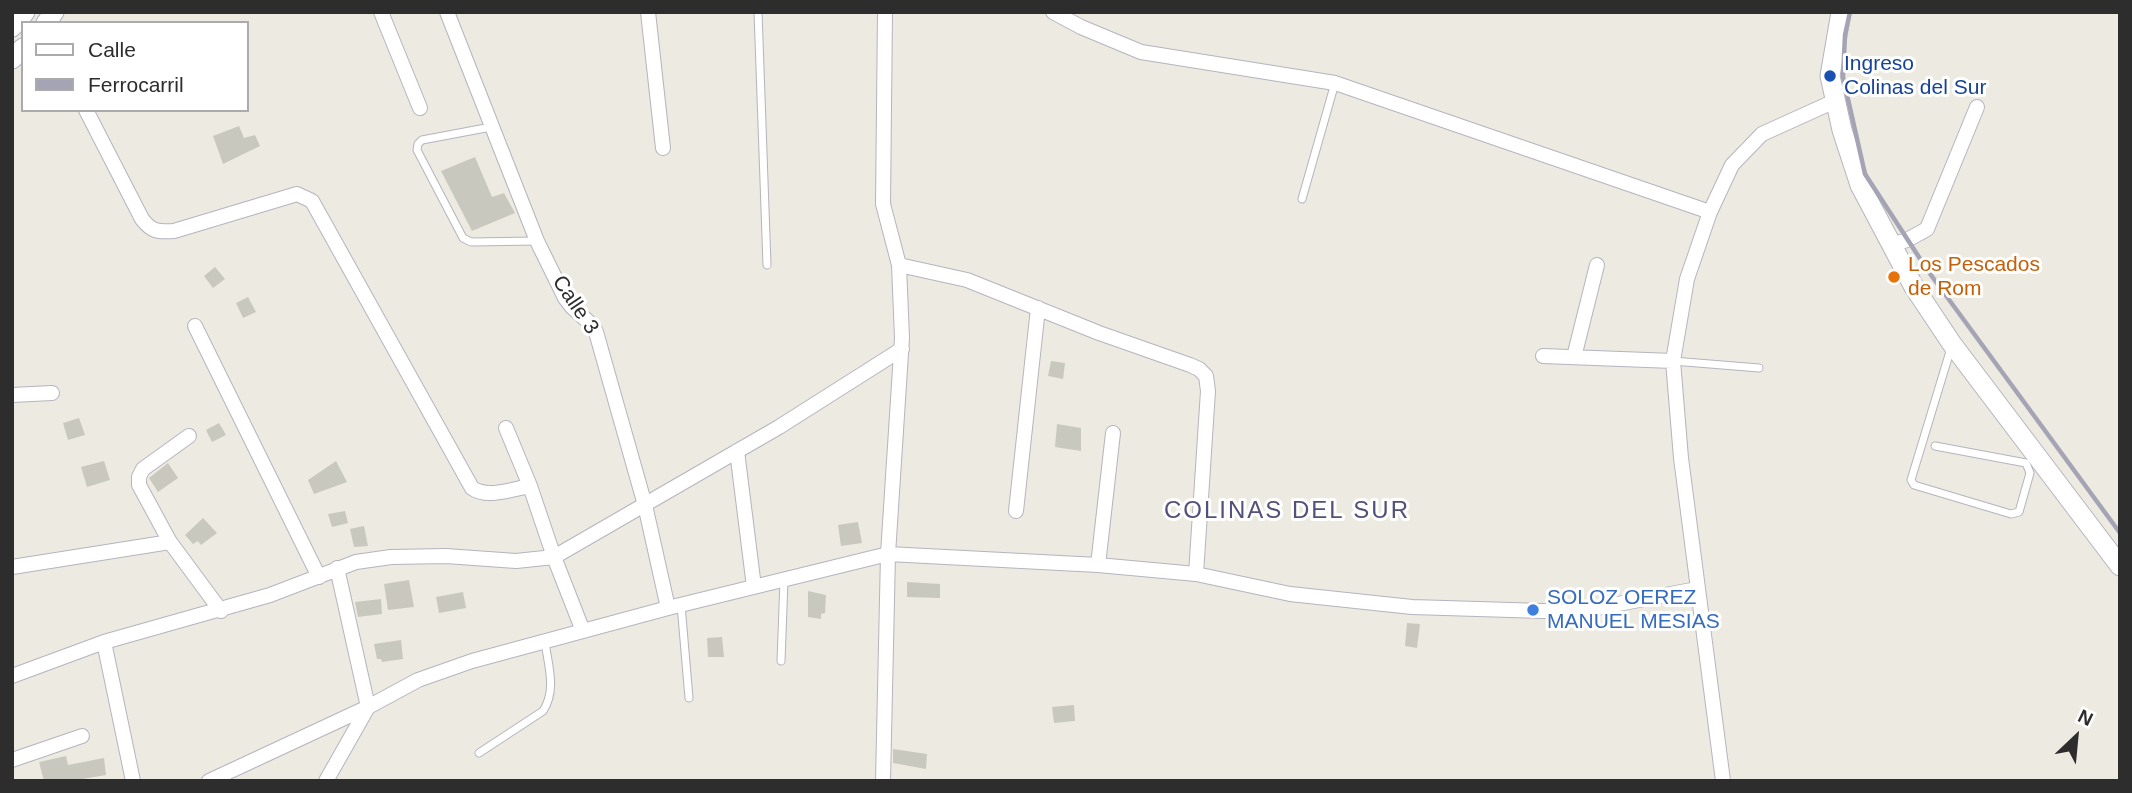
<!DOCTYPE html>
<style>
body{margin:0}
#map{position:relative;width:2132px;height:793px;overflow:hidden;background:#edeae1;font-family:Arial,sans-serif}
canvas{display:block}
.frame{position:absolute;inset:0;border:14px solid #2d2d2d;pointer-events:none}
.legend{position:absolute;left:21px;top:21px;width:228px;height:91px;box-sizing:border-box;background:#fff;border:2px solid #ababab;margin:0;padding:9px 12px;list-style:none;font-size:21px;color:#2d2d2d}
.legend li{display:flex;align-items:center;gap:14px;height:35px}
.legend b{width:35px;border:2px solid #ababab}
.north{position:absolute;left:2041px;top:702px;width:70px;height:70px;-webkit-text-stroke:5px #fff;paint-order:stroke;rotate:26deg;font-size:19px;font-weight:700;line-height:28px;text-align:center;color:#2d2d2d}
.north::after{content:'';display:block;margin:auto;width:24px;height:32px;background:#2d2d2d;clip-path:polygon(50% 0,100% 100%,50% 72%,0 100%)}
</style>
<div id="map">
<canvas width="2132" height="793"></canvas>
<div class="frame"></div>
<ul class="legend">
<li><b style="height:9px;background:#fff"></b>Calle</li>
<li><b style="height:9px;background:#a5a4b5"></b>Ferrocarril</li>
</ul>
<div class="north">N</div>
</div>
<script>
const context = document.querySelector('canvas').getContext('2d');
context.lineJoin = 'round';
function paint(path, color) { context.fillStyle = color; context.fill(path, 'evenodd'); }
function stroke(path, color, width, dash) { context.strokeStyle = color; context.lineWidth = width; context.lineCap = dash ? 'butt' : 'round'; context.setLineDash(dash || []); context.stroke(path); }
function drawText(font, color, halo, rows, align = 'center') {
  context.font = font + ' Arial,sans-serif'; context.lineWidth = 6; context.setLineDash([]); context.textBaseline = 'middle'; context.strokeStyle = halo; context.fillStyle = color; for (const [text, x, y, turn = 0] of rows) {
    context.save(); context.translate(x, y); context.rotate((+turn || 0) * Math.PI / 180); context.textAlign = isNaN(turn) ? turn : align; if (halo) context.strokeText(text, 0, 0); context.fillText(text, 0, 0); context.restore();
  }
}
const building = new Path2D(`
 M239,126L244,138L255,135L260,146L223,164L213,136Z
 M475,157L492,197L504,193L515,213L472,231L441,171Z
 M215,267L225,279L213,288L204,276Z
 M248,297L256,312L243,318L236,303Z
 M1051,361L1065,363L1063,379L1048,376Z
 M79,418L85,435L68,440L63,423Z
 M219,423L226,435L212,442L206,430Z
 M1057,424L1081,428V451L1055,447Z
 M104,461L110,480L87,487L81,467Z
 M336,461L347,482L314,494L308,480Z
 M168,463L178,478L158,492L149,478Z
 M345,511L348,523L332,527L328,514Z
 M203,518L217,533L201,545L198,541L193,544L185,535Z
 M858,522L862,543L841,546L838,525Z
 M364,526L368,546L354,547L350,529Z
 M409,580L414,607L388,610L384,584Z
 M907,582L940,584V598L907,597Z
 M808,591L826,595L825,613L821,614V619L808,617Z
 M463,592L466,608L439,613L436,597Z
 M381,599L382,614L358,617L355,602Z
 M1407,623L1420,624L1417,648L1405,646Z
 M722,637L724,657H708L707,638Z
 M401,640L403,659L382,662L381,659H377L374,644Z
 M1074,705L1075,721L1054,723L1052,707Z
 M893,749L927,754L926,769L893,763Z
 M66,756L68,765L104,758L106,775L71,781H44L39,762Z`);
const lane = new Path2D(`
 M758,12L767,265
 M491,127L422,140L418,144L417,150L463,238L471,242L537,241
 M1302,199L1335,83
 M1673,361L1759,368
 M1935,446L2026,463L2030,473L2019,512L2011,514L1914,485L1911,480L1951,348
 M681,605L689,698
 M781,661L784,580
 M479,753L543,711C557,690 548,665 545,642`);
const street = new Path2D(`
 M381,12L420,108
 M447,12L537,241L565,298L572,307L593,326L596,332L645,505L668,608
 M648,12L663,148
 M1053,12L1081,27L1141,52L1335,83L1710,212
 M86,110L142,219C152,232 158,232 174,231L297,194L312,201L472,488C487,499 513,489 530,486L554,557L779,427L902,349
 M1892,245L1907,240L1927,229L1977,107
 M899,265L967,280L1099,333L1190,365L1199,369L1206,376L1208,391L1196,574
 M195,326L319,577
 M1543,356L1673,361
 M1574,357L1597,265
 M12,395L52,393
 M506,428L530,486
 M737,451L754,587
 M1016,511L1038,308
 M170,542L221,611
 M1098,565L1113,433
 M12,567L170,542L139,485V477L143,469L189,436
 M104,642L133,781
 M12,676L104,642L270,595L356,562L391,557L446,556L516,561L554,557L583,631
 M12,760L82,736
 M209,781L368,707L418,680L472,661L668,608L888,554L1098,565L1196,574L1290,594L1412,607L1576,612L1697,589
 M326,781L368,707L337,568
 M883,781L888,554L902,338L899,265L883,204L885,12
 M1723,781L1681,458L1673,361L1687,279L1710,212L1732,165L1762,134L1835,101`);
const secondary = new Path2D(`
 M1841,12L1830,76L1842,130L1860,185L1914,287L1952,344L2120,566
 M46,23L54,12
 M12,27L25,12
 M12,59L23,48`);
const rail = new Path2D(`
 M1850,12L1845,35L1843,77L1865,174L1928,271L2120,533`);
const markers = [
 [1830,76,7,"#1a4fb4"],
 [1894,277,7,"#e8710a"],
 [1533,610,7,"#3f7fe0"]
];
const transitNames = [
 ["Ingreso",1844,64],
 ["Colinas del Sur",1844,88]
];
const foodNames = [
 ["Los Pescados",1908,265],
 ["de Rom",1908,289]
];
const streetNames = [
 ["Calle 3",575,305,56]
];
const shopNames = [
 ["SOLOZ OEREZ",1547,598],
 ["MANUEL MESIAS",1547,622]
];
const quarterNames = [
 ["COLINAS DEL SUR",1287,511]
];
paint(building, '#c9c8bf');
stroke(lane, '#b5b4bf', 9);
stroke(street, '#b5b4bf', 16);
stroke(secondary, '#b5b4bf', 21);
stroke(lane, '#fff', 7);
stroke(street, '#fff', 14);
stroke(secondary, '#fff', 19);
stroke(rail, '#a5a4b5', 4.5);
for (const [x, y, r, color] of markers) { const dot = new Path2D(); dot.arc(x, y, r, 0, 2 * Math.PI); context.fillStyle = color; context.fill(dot); stroke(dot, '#fff', 2.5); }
drawText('21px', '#164399', '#fff', transitNames, 'left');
drawText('21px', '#c56008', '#fff', foodNames, 'left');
drawText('21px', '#2d2d2d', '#fff', streetNames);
drawText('21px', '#366cbe', '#fff', shopNames, 'left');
context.letterSpacing = '2px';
drawText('24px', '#53517a', '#fff', quarterNames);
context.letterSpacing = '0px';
</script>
